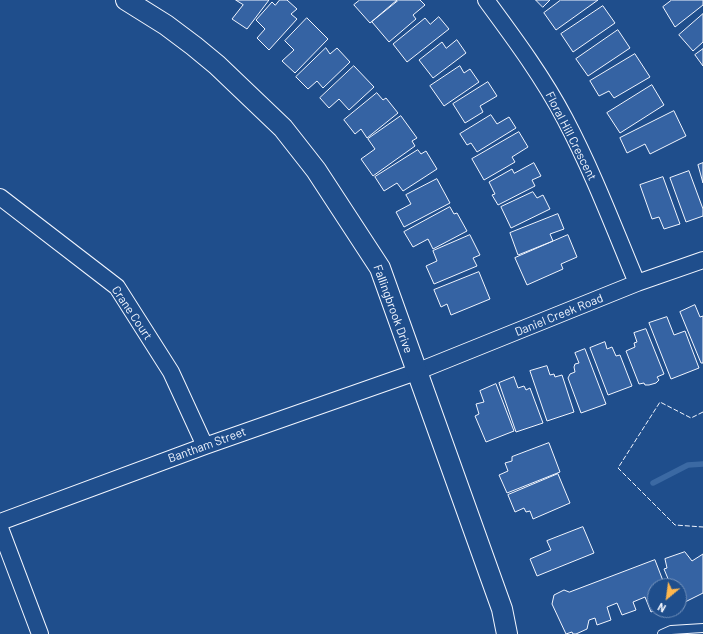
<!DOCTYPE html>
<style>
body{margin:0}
#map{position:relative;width:703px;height:634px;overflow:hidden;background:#1f4e8c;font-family:Barlow,sans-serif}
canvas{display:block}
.north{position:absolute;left:647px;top:578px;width:40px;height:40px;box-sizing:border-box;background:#1f4e8c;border:1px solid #7391ba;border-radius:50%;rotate:209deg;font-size:11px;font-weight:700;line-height:16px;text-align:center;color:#f2f6ff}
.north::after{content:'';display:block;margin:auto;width:14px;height:18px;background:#ffb74d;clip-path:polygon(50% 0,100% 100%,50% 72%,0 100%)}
</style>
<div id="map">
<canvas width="703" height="634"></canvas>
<div class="north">N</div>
</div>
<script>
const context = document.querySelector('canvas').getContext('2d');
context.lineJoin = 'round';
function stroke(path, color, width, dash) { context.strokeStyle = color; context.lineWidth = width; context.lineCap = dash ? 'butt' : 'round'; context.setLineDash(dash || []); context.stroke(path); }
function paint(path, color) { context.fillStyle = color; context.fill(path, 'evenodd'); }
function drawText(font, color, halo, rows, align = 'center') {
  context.font = font + ' Barlow,sans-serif'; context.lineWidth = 3; context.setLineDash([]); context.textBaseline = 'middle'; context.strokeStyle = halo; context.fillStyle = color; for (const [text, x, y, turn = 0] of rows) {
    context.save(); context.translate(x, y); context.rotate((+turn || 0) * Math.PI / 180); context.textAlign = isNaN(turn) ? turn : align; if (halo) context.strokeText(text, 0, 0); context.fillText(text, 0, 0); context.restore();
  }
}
const stream = new Path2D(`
 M653,483L688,465L703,464`);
const building = new Path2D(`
 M236,0H269L247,29L232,19L243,5Z
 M280,0H287L297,9L291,14L297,19L269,50L257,38L265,29L256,20L272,2L275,5Z
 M360,0H397L370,23L354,5Z
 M399,0H420L425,5L413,15L416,19L389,42L372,22Z
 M536,0H550L543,7Z
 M561,0H598L556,30L544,13Z
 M672,0H703V5L675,27L663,7Z
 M603,6L615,23L573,52L561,34Z
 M703,14V42L693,51L679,35Z
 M439,17L449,29L407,62L393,44L425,18L430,24Z
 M307,18L328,39L295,73L282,61L294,50L285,41Z
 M618,30L630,48L588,76L576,59Z
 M457,40L466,53L433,78L419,60L442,42L446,48Z
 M326,48L330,54L337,48L350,62L323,88L317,81L308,89L296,77Z
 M703,49V66L695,55Z
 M635,54L650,77L614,98L609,91L599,96L590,81Z
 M354,66L374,87L349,110L339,99L329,108L320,98Z
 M460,66L464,73L470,69L479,82L444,106L430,86Z
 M488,82L497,96L480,106L483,112L465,123L453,104Z
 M652,85L664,105L620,133L607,113Z
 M377,93L383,100L386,98L398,113L367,138L361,129L355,134L344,120Z
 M674,111L686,136L650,154L645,144L627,153L620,138Z
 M491,115L497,124L509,117L516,128L477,152L471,143L467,145L460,134Z
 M401,116L417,138L412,141L415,146L373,176L361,159L375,149L368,139Z
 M519,132L528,147L512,157L515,162L484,180L472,159Z
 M418,150L421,154L426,151L437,169L403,191L397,183L384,191L375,177Z
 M534,163L541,176L532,180L535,186L498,205L492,195L495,194L489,182L512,169L514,173Z
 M703,163V183L698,165Z
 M689,171L703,209V216L686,222L670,178Z
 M663,177L680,224L664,229L659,217L652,219L640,185Z
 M437,179L450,203L404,227L396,212L411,204L406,195Z
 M533,192L537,198L543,195L550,209L511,228L501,207Z
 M450,207L454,214L457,213L467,231L433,249L428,239L413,247L404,232Z
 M558,214L564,229L550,234L553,241L518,255L510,233Z
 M470,235L480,255L473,258L477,266L434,284L426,266L437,261L433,251Z
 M568,235L577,257L561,264L563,269L527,285L515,258Z
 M479,272L490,299L451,315L447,304L441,307L434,290Z
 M695,305L700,317L703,316V363H701L680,312Z
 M667,317L674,335L685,331L699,368L671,379L649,323Z
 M646,329L664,374L657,377L659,380L656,383L649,385H645L644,383L639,384L626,351L635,347L634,343L637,342L634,333Z
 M605,342L607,349L612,347L616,356L620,355L632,386L608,395L590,348Z
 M585,349L606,404L581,413L568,378L570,374L575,372L574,367L575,364L579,363L575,353Z
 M547,366L550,375L554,374L555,377L562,375L574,412L547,421L530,371Z
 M514,377L518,388L524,386L526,390L530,388L543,423L516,432L499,383Z
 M496,384L514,431L486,442L475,416L479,414L476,404L484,402L480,391Z
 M549,443L560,472L507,493L499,475L508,471L505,463L512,461V457Z
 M558,474L570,503L533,519L530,511L526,512L524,508L515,512L508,495Z
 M583,527L594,553L537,576L530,559L551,550L547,541Z
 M685,552L692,561L703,554V593L683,603L681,596L679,597V586H671L664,569L667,568L665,559Z
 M655,560L665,586H655V610L651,612L645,597L633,602L636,610L622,615L617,603L607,607L611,620L597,625L595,618L589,620L587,629L576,634H573L572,632L566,634L552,604L554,595L564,590L569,592Z`);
const service = new Path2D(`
 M662,634L671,630L703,628`);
const minor = new Path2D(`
 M486,0C514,38 543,77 565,119C593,172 614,228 637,283
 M0,197L117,287L171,372L205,446
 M0,522L205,446L416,372L637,283L703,260
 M0,528L40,634`);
const tertiary = new Path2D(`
 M126,0L166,25L194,46L217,65L283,128L316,170L380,268L502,609L507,634`);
const fence = new Path2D(`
 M703,412L691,418L660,402L618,468L675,525L703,527`);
const streetNames = [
 ["Floral Hill Crescent",571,136,63],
 ["Fallingbrook Drive",393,309,70],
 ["Crane Court",132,313,56],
 ["Daniel Creek Road",559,315,-22],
 ["Bantham Street",207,445,-20]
];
stroke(stream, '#3b69a3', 5.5);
paint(building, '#3563a3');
stroke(building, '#f2f6ff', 1);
stroke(service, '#f2f6ff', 10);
stroke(minor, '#f2f6ff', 18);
stroke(tertiary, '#f2f6ff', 22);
stroke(service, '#1f4e8c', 8);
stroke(minor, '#1f4e8c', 16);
stroke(tertiary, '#1f4e8c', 20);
stroke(fence, '#f2f6ff', 1, [5, 2]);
drawText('12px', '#f2f6ff', '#1f4e8c', streetNames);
</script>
